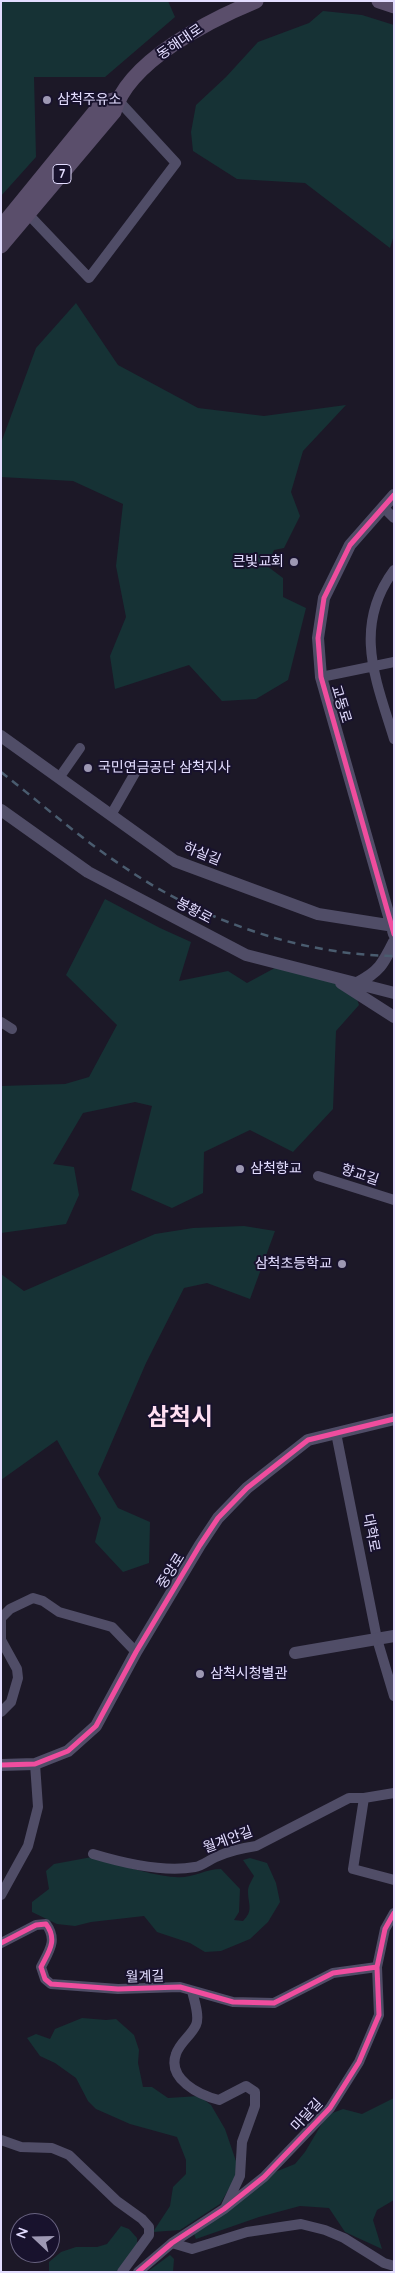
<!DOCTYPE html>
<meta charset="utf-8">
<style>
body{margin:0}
#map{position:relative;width:395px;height:2273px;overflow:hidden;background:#1c1827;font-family:Quicksand,sans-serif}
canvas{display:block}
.frame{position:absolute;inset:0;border:2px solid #e3ddff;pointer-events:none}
.north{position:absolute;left:10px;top:2213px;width:50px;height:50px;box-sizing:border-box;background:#18122d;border:1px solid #696381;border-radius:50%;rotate:291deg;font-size:14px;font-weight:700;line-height:20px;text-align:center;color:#e3ddff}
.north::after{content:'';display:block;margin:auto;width:18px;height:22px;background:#9d98b3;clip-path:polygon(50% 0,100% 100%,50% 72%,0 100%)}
</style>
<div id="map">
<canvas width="395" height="2273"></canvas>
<div class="frame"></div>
<div class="north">N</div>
</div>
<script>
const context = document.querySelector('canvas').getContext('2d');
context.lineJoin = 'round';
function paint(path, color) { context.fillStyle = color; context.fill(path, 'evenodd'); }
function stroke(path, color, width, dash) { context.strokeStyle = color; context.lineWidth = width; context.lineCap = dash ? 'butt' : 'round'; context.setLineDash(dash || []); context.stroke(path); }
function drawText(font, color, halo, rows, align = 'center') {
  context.font = font + ' Quicksand,"Noto Sans KR",sans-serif'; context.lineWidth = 4; context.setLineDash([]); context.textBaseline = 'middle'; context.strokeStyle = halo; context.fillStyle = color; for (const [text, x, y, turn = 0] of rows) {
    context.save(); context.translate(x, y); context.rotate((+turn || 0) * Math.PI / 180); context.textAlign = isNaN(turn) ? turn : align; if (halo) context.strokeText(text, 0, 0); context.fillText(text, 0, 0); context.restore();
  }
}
const green = new Path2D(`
 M1,1H168L175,17L105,77H34L36,157L1,196Z
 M323,11L362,15L394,25V235L390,248L305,183L237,179L193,151L191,132L196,105L226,77L258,42L309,23Z
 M76,303L118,365L198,408L264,416L346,405L303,451L291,492L300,516L284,548L274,550L267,566L283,578V597L306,608L288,680L256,699L222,701L189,665L115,689L110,656L126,617L116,566L123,504L73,481L1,477V443L36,348Z
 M105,899L160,928L191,942L179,981L228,971L247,983L284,963L354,990L359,1005L336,1031L333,1109L293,1152L250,1130L204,1152L203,1193L172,1208L131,1190L152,1106L135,1102L83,1113L53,1164L74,1167L79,1195L66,1224L1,1233V1086L65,1084L89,1077L117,1025L66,975Z
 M244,1226L275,1231L250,1299L207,1283L184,1288L146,1363L98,1474L118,1508L150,1522L149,1563L123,1572L95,1542L101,1518L57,1440L1,1480V1274L24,1291L155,1234L193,1228Z
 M92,1857C116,1863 152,1876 175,1877C191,1879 205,1869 221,1869L240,1889L239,1912L234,1920L243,1921C254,1910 248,1905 248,1891C248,1886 252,1880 254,1876L243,1860L250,1858L267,1863L276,1883L280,1902L268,1922L250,1939L221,1951L205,1952L190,1943L157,1932L144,1916L91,1922L75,1926L57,1924L32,1912V1902L49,1889L46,1871L54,1864Z
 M82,2018L106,2020L116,2019L134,2035L139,2050L138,2063L143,2087H152L168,2098L199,2096L211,2105L225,2129L237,2164L236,2177L220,2204L180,2230L153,2232L170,2206L173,2187L186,2174V2160L177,2137L130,2124L96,2109L88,2101L76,2078L55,2063L40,2056L27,2038L36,2034L50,2039L55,2029Z
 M394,2098V2200L377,2210L373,2220L382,2249L345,2232L329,2208L300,2206L259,2217L196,2239L194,2234L275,2172L295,2164L305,2152L327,2115L343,2109L362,2114Z
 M121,2226L129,2229L137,2238V2247L116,2272H49V2262L61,2252L76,2247H97L107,2244Z
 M170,2255L174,2259L173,2272H147Z`);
const minor = new Path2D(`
 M28,214L89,278L176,163L117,99
 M383,507L394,518
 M394,570C352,627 376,680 394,739
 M321,677L394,662
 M59,778L80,748
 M111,815L139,766
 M1,1022L12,1029
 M318,1176L394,1200
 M336,1433L377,1639L394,1696
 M1,1712L11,1702L18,1678L17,1669L1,1640V1618L10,1609L33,1598L43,1601L59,1612L112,1627L136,1652
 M394,1793L364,1798L353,1869L394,1880
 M93,1854C123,1863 163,1873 195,1867C202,1866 209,1860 216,1857C229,1851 242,1848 256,1846L349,1798H364
 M1,1895L28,1846L38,1807L35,1764
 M1,1943L36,1925L46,1924C58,1940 49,1951 41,1967L45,1979L51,1984L118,1989L180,1987L233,2002L274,2003L333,1973L377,1967
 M192,1991C194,2000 200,2016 196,2025C191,2036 180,2042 176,2054C167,2079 199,2095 219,2100L246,2086L255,2092V2106L242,2142L240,2176L226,2206
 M1,2140L21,2147L52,2148L69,2155L117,2201L142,2219L149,2227V2235L122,2272
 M172,2243L192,2249L247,2232L301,2224L325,2230L344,2238L384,2263L394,2266
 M138,2272L172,2243L224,2209L264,2177L330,2108L359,2062L379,2015L377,1967L385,1929L394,1913`);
const tertiary = new Path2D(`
 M394,495L350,545L324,598L318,638L321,677L394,934
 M1,736L175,861L318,914L394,926
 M1,810L88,872L246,955L394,993
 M341,983L394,1017
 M357,983C379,972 383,964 394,942
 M295,1653L394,1636
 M1,1765L35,1764L68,1751L96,1726L136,1652L200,1545L218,1518L247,1488L308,1440L394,1419`);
const primary = new Path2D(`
 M379,1L394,6
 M1,227L102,103L117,99
 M1,246L114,112C128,61 210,20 256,1`);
const rail = new Path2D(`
 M1,772C42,804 81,839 124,867C201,920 300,955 394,956`);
const cycleway = new Path2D(`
 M394,495L350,545L324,598L318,638L321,677L394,934
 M1,1765L35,1764L68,1751L96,1726L136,1652L200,1545L218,1518L247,1488L308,1440L394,1419
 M1,1943L36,1925L46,1924C58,1940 49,1951 41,1967L45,1979L51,1984L118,1989L180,1987L233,2002L274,2003L333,1973L377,1967
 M138,2272L172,2243L224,2209L264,2177L330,2108L359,2062L379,2015L377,1967L385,1929L394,1913`);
const markers = [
 [47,100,5,"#9d98b3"],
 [294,562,5,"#9d98b3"],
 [88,768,5,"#9d98b3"],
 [240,1169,5,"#9d98b3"],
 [342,1264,5,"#9d98b3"],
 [200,1674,5,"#9d98b3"]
];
const shields = [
 [62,174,18]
];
const shieldNames = [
 ["7",62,174]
];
const streetNames = [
 ["동해대로",180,42,-34],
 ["교동로",341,704,73],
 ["하실길",202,854,22],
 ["봉황로",194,911,28],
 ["향교길",360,1175,18],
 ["대학로",371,1533,79],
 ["중앙로",171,1571,-58],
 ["월계안길",228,1840,-20],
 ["월계길",145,1977,-2],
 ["마달길",307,2115,-47]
];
const poiNames = [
 ["삼척주유소",57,100],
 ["큰빛교회",284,562,"right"],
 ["국민연금공단 삼척지사",98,768],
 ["삼척향교",250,1169],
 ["삼척초등학교",332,1264,"right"],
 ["삼척시청별관",210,1674]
];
const townNames = [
 ["삼척시",180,1418]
];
paint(green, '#163235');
stroke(minor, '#504d67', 10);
stroke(tertiary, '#504d67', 12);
stroke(primary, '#5a4e6b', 15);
stroke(rail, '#4a5c6f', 2.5, [8, 6]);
stroke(cycleway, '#ef4d9e', 5);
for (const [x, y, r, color] of markers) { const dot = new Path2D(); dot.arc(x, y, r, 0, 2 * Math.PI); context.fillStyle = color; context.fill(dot); stroke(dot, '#18122d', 2); }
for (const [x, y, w] of shields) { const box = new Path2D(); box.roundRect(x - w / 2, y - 9.5, w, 19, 4); context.fillStyle = '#18122d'; context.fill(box); stroke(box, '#e3ddff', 1); }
drawText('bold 12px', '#e3ddff', null, shieldNames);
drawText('14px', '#e3ddff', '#18122d', streetNames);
drawText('14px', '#e3ddff', '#18122d', poiNames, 'left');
drawText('bold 24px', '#ffdff2', '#18122d', townNames);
</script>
